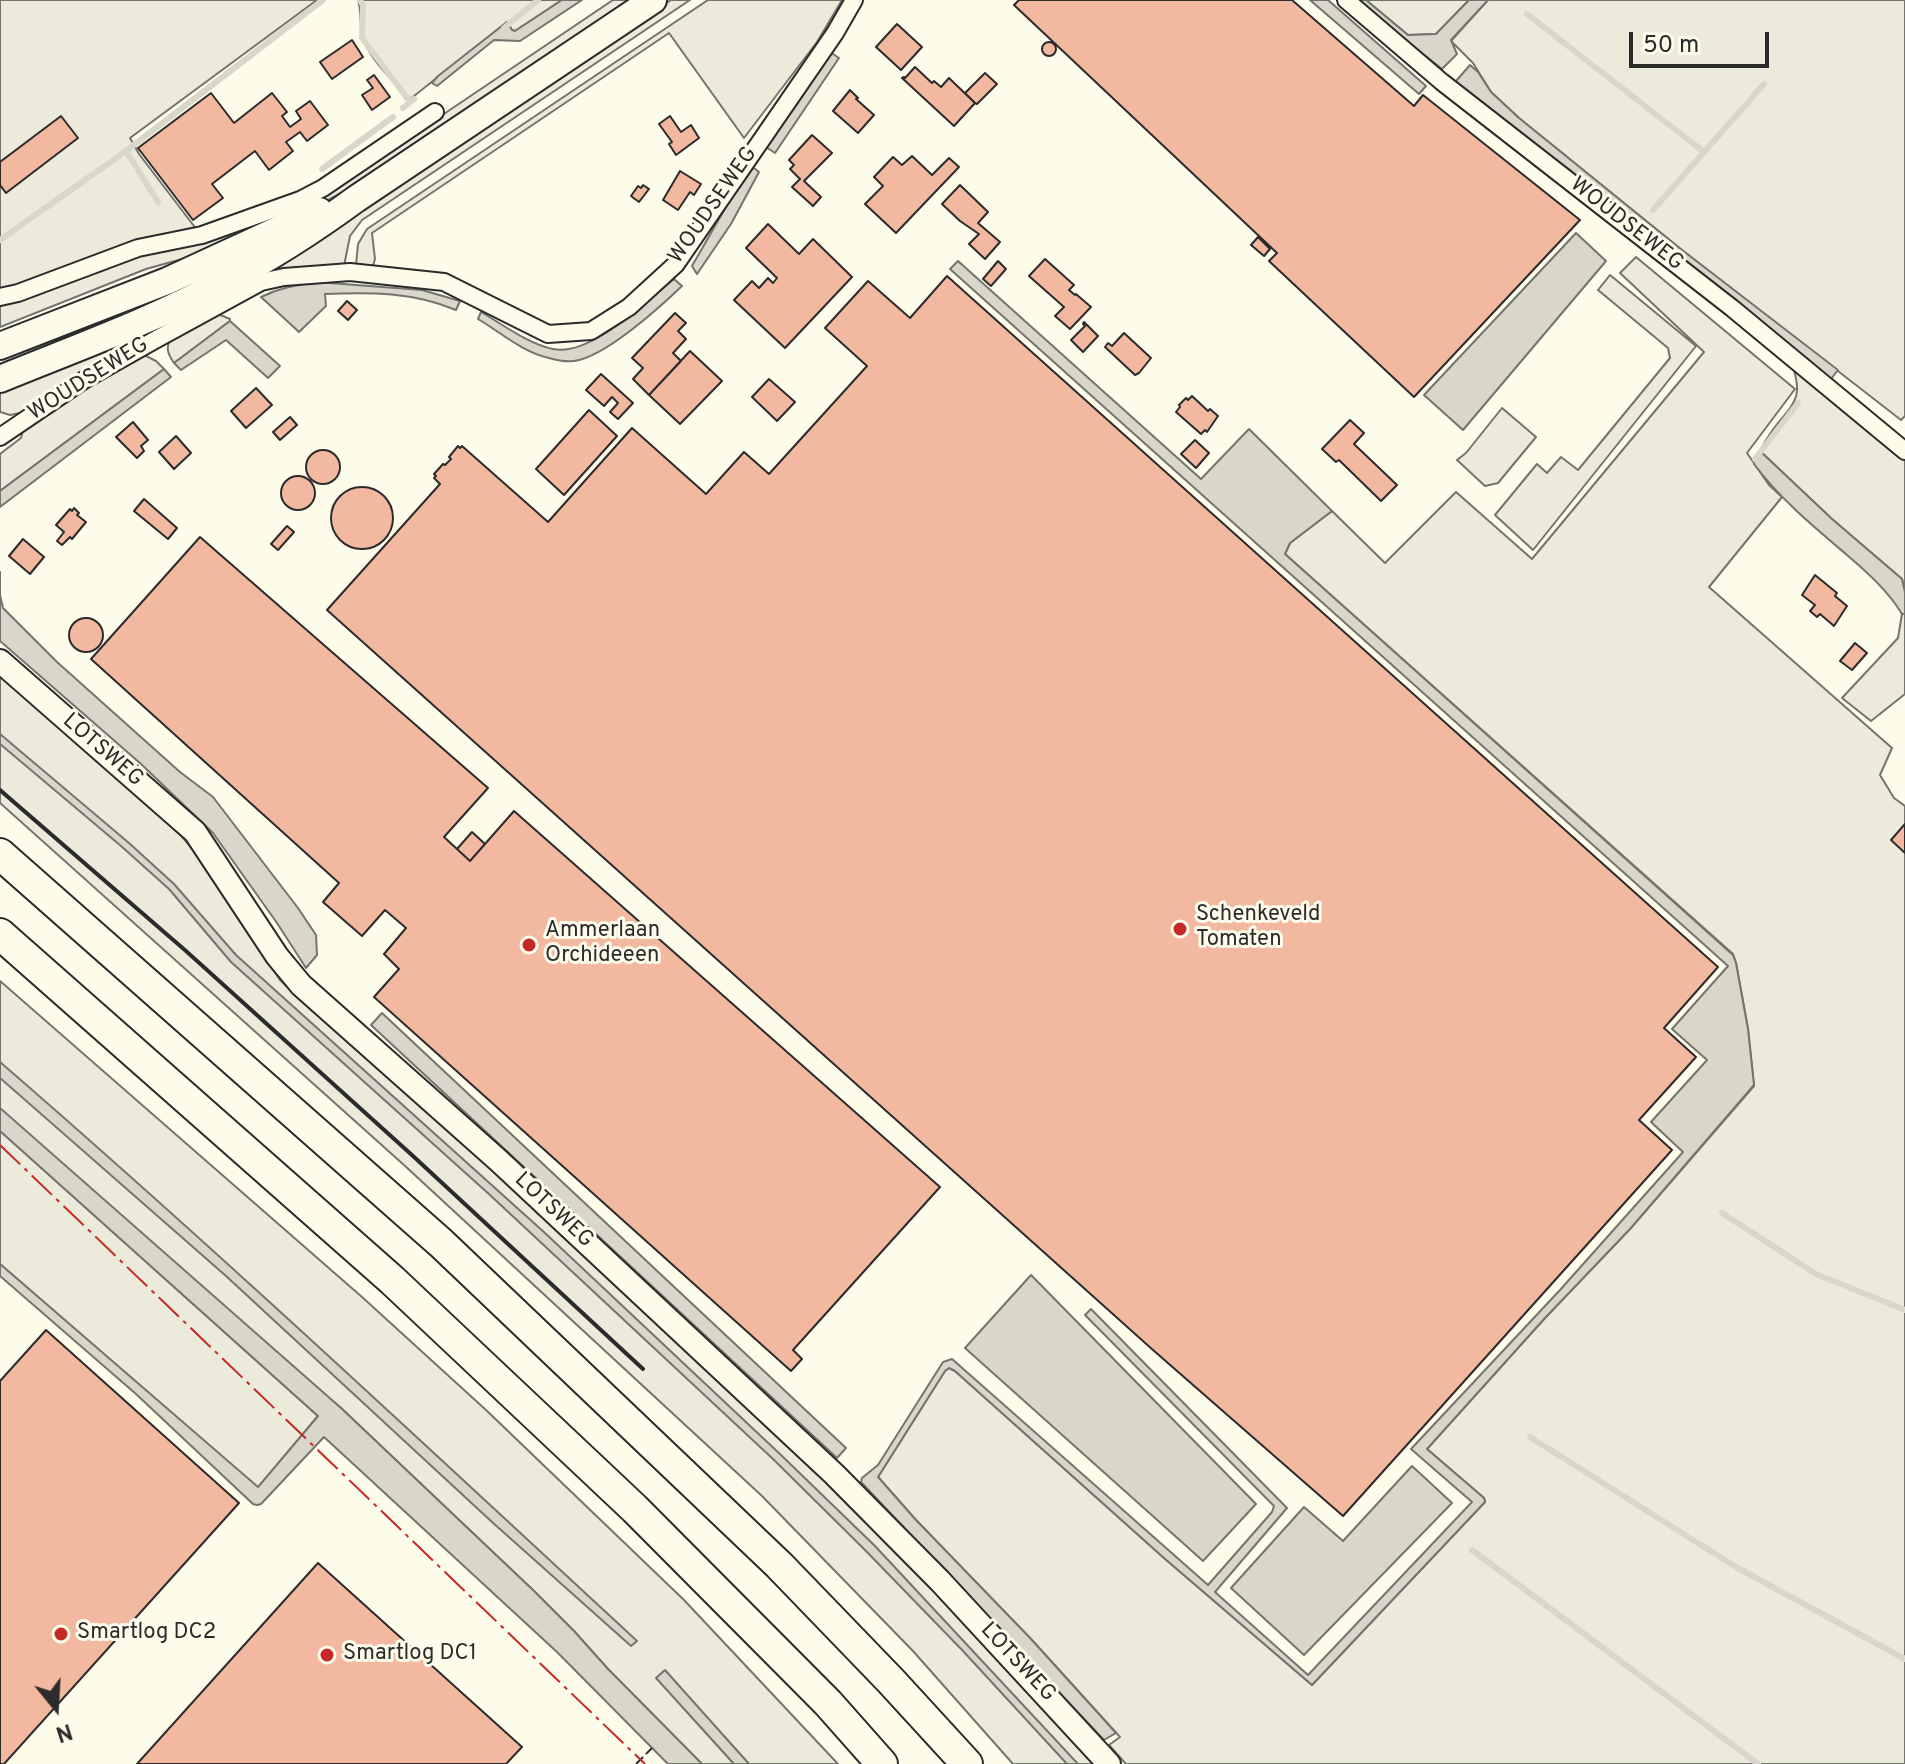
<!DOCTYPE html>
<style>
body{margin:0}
#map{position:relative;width:1905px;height:1764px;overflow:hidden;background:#fdfbea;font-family:Overpass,sans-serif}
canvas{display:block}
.north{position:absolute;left:16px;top:1668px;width:80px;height:80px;-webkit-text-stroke:6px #fdfbea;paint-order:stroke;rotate:162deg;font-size:22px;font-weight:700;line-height:32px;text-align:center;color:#2b2b2b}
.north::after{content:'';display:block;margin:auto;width:28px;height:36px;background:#2b2b2b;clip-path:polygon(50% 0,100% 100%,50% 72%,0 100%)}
.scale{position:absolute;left:1629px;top:32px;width:140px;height:36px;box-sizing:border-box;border:4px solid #2b2b2b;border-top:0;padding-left:10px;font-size:24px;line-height:28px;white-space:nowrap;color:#2b2b2b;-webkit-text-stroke:6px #fdfbea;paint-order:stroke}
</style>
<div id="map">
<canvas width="1905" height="1764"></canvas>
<div class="north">N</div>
<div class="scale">50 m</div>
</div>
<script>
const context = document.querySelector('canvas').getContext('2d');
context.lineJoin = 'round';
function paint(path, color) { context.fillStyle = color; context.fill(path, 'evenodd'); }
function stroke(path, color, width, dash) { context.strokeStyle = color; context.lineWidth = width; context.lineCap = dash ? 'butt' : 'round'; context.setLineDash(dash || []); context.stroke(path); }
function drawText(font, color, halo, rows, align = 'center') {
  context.font = font + ' Overpass,sans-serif'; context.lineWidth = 6; context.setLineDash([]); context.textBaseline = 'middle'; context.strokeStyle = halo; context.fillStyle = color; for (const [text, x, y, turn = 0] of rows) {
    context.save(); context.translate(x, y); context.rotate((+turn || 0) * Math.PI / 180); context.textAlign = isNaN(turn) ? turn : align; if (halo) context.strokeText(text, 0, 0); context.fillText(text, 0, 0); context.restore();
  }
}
const green = new Path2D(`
 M0,0H317L130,138L139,154L197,230L130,243L25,283L0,289Z
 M358,0H562L515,31L512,30L507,22L409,100C394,80 371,62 363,38C359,26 362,12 358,0Z
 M613,0H632L361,182L308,211L218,249L146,269L0,327V305L31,297L121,260L152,252L202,243L284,213L340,184Z
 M671,0H690L362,220L350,236L344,266L284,272L20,413L10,415L0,412V387L320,236Z
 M708,0H842L817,42L744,138L669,33L372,233L375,259L372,269L356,265L358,244L367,229Z
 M1366,0H1469L1436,34L1408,35Z
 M1488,0H1905V416L1901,420L1682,250L1519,118L1491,92L1473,63L1451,41Z
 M1636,257L1795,389L1747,453L1769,485L1782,497L1709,587L1892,748L1880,775L1894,798L1905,806V1764H1126L1109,1745L1120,1737L1031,1639L916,1520L878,1477L945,1371L949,1368L955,1371L1164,1558L1312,1685L1485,1502L1484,1498L1427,1449L1545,1318L1630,1229L1754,1086L1748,1029L1736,963L1733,954L1285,554L1290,543L1332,511L1385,563L1456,492L1532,559L1704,352L1620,273Z
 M1610,275L1696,346L1533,550L1495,515L1537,464L1547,473L1561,457L1578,470L1670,358L1668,348L1598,290Z
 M218,314L230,319V321L174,363C168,354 165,348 171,338Z
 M144,355L156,361L164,369L0,491V454L21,438L23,430L69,397Z
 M1792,364L1905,451V592L1902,579L1832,519L1760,451C1764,443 1769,435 1774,428C1794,403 1804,398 1792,364Z
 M1502,408L1536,437L1498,483L1485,486L1457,460L1466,453Z
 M1902,614H1905V694L1871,721L1842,698L1898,638Z
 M0,674L161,812L200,858L280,980L315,1013L513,1186L819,1472L961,1615L1098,1764H1013L913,1651L762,1496L404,1165L0,803Z
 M0,981L362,1297L486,1410L684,1600L838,1764H749L664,1671L657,1678L734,1764H702L608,1669L574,1631L534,1591L341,1408L0,1122Z
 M0,1131L318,1416L258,1488L0,1264Z`);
const water = new Path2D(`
 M562,0H582L520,41L494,40L437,86L432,83L438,76L507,22L512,30L515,31Z
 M1310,0H1328L1426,86L1419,94Z
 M1355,0H1366L1408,35L1436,34L1469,0H1488L1451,40L1457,54L1442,69Z
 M830,52L839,58L775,153L766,147Z
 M1470,65L1478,72L1491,92L1519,118L1682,250L1838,370L1831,379L1459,87L1456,81Z
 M750,165L759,172L731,224L697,274L692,266Z
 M1576,233L1606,261L1463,430L1424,395Z
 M958,261L1201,479L1249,429L1332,511L1290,543L1285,554L1733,955L1736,963L1748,1029L1754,1085L1630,1229L1545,1318L1427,1449L1484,1498L1485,1502L1312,1685L1164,1558L955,1371L949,1368L945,1371L878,1477L916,1520L1031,1639L1116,1733L1104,1740L861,1482L862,1478L878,1465L943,1362L952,1359L1208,1585L1272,1512L1274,1506L1085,1315L1091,1309L1287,1508L1215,1592L1308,1675L1472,1502L1411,1449L1560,1290L1683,1152L1651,1122L1707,1060L1672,1029L1728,966L950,269Z
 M674,279L682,286C659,308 605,357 574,361C567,362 556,360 549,358C524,353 500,332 478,319L481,312C502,324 530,345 553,349C590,357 647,301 674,279Z
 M317,282L422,290L460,301L456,310C413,292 371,292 325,294L326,306L299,332L261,297C279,288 296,285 317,282Z
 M230,321L280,366L268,378L226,340L181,370L174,363Z
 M164,369L171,377L0,507V491Z
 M1760,451L1832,519L1902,579L1905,592V614H1902C1888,591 1868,573 1847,555C1814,527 1780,499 1754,464Z
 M0,572V595L3,608L57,662L180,772L213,797L298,908L316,935L317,955L306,968L277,923L213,833L141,764L0,641Z
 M0,734L129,843L174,884L236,955L545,1233L781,1455L875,1546L1078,1764H1067L963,1651L866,1551L773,1459L490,1195L231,962L169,889L121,846L0,744Z
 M382,1013L846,1448L837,1458L371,1025Z
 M0,1062C217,1250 426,1446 637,1641L631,1646L492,1522L226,1276L0,1078Z
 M0,1108L341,1408L534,1591L574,1631L608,1669L702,1764H668L557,1652L324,1437L261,1504L257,1505L253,1504L136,1394L0,1276V1264L258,1487L318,1416L0,1131Z
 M1031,1275L1256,1504L1203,1561L965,1348Z
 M1412,1466L1452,1503L1304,1655L1231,1588L1304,1507L1343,1541Z
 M665,1670L749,1764H734L656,1678Z`);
const stream = new Path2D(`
 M360,0L363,5L362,38L410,102
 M1527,14L1704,152
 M504,28L538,0
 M403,108L414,99
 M126,151L158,202
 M322,169L393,117
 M1653,210L1764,84
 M0,240L126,151L323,0
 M1762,466L1755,459L1798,403
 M1722,1213L1816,1274L1905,1310
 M1530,1437L1736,1567L1905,1659
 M1472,1550L1758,1764`);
const building = new Path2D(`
 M1019,0H1292L1414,106L1423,95L1580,220L1414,397L1269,261L1277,253L1014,5Z
 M897,24L922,47L901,70L876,47Z
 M352,40L363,57L332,79L320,62Z
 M1042 49a7 7 0 1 1 14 0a7 7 0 1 1-14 0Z
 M915,67L932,83L934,81L941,87L949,78L975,103L954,126L902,78L904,77L905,78Z
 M985,73L997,84L977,104L975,103L965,93Z
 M374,75L390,97L372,110L362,95L373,88L367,80Z
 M850,90L858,98L856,99L874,115L858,133L833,111Z
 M211,93L234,123L272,93L287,112L282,116L290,127L301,119L296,111L310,101L328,125L307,141L300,132L286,142L293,151L269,170L255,151L212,184L223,198L193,220L138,148Z
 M61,116L78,138L6,193L0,185V162Z
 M670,116L681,132L691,125L699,138L676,155L669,144L672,142L659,124Z
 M812,135L832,153L804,181L821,197L813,206L792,187L800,179L790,169L794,165L789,160Z
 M912,156L932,175L949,158L959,167L896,233L865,204L883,186L874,177L893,157L902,165Z
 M680,171L701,184L694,195L690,192L678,210L663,200Z
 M643,185L649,189L639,202L631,196L638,186L641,188Z
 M960,185L988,212L978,223L1000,242L985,259L969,244L979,234L960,221L942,204Z
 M768,224L799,254L813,239L852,277L785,348L734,300L752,281L759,288L768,278L773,283L777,278L746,248Z
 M1258,237L1270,249L1264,256L1251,245Z
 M1045,259L1074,285L1069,290L1075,295L1076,294L1091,307L1070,329L1055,316L1064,307L1029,276Z
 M998,261L1006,269L991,286L983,279Z
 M947,276L1718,967L1664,1028L1696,1057L1639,1120L1672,1150L1343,1516L1153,1350L327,610L440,484L434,478L436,476L434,474L443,464L445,465L451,459L449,457L458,446L460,448L462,446L548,522L632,428L706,494L744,452L769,474L867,366L825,328L868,281L910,318Z
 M347,301L357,310L348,320L338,311Z
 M675,313L686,323L678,331L686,339L673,353L681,361L649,395L633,379L643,368L632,358Z
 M1084,322L1098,336L1083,352L1071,340L1085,326L1083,324Z
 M1124,333L1151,358L1139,373L1135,375L1105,347L1108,343L1112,346Z
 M690,351L722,381L680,424L649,395Z
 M601,374L633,403L618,419L610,412L618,403L612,397L604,406L586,390Z
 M769,379L795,402L777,421L752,397Z
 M256,388L272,405L246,428L231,411Z
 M1192,396L1208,411L1210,409L1218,416L1207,432L1205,430L1201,434L1176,412L1180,407L1179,405L1186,398L1188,400Z
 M589,410L617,436L564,495L536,469Z
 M290,417L297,425L280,440L273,432Z
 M1350,420L1364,433L1354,444L1397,485L1381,501L1339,460L1336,462L1322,449Z
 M133,422L148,440L141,446L144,451L137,458L116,437Z
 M176,436L191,453L174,469L159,452Z
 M1195,440L1209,453L1196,468L1181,454Z
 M306 467a17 17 0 1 1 34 0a17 17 0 1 1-34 0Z
 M281 493a17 17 0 1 1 34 0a17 17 0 1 1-34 0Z
 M331 518a31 31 0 1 1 62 0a31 31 0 1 1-62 0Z
 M144,499L177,528L168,539L134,511Z
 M74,508L79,513L77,515L86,522L72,539L70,537L62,545L57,541L64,532L56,525L70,509L72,511Z
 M287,526L294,532L278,550L271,544Z
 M200,537L488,788L444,837L470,861L514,811L940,1187L793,1350L802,1359L791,1371L374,997L399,969L384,954L406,928L385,910L362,936L323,902L339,883L91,659Z
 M23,539L44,557L30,574L9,556Z
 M1815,575L1837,593L1835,596L1847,606L1834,626L1820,614L1817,617L1810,611L1815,605L1802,595Z
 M69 635a17 17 0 1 1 34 0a17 17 0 1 1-34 0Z
 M1855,643L1867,653L1852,670L1840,661Z
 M1905,824V853L1891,840Z
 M472,832L485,844L470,861L457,849Z
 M46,1330L239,1503L4,1764H0V1381Z
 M318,1563L522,1747L506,1764H137Z`);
const minor = new Path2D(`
 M1346,0L1442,82L1732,308L1905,451
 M0,297L18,293L138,248L202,235L300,200L323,188L435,112
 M0,437L84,380L153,341L261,282L284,277L350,272L444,282L548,334L591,331L629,307L676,264L835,33L854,0`);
const tertiary = new Path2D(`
 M0,661L195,832L277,956L301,985L498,1160L834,1474L940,1581L1109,1764`);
const primary = new Path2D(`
 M0,346L167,281L319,211
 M0,379C76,348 154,320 226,281C272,257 315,229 356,199L653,0`);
const motorway = new Path2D(`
 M0,854L441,1243L779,1565L891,1681L967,1764
 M0,934L392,1280L635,1509L828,1703L882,1764`);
const fence = new Path2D(`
 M636,1764L652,1748`);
const wall = new Path2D(`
 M0,790L186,951L413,1156L643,1369`);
const power = new Path2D(`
 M0,1145L645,1764`);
const markers = [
 [1180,929,8,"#c62828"],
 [529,945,8,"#c62828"],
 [61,1634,8,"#c62828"],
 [327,1655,8,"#c62828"]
];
const streetNames = [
 ["WOUDSEWEG",714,206,-55],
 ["WOUDSEWEG",1626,225,38],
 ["WOUDSEWEG",89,380,-32],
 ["LOTSWEG",102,751,41],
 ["LOTSWEG",553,1211,43],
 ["LOTSWEG",1017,1663,47]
];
const poiNames = [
 ["Schenkeveld",1196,916],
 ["Tomaten",1196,941],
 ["Ammerlaan",545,932],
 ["Orchideeen",545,957],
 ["Smartlog DC2",77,1634],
 ["Smartlog DC1",343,1655]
];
paint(green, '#ecebdb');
stroke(green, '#74746e', 2);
paint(water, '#d8d7c9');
stroke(water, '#74746e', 2);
stroke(stream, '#d8d7c9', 6);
paint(building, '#f2b8a0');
stroke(building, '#2b2b2b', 2);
stroke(minor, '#2b2b2b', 20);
stroke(tertiary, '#2b2b2b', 26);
stroke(primary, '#2b2b2b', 30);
stroke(motorway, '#2b2b2b', 34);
stroke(minor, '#fdfbea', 16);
stroke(tertiary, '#fdfbea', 22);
stroke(primary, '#fdfbea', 26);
stroke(motorway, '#fdfbea', 30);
stroke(fence, '#2b2b2b', 2, [10, 4]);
stroke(wall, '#2b2b2b', 4);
stroke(power, '#c62828', 2, [28, 6, 4, 6]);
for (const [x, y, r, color] of markers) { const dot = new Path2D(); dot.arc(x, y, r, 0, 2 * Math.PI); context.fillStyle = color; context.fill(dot); stroke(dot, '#fdfbea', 3); }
drawText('22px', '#2b2b2b', '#fdfbea', streetNames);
drawText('22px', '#2b2b2b', '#fdfbea', poiNames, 'left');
</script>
